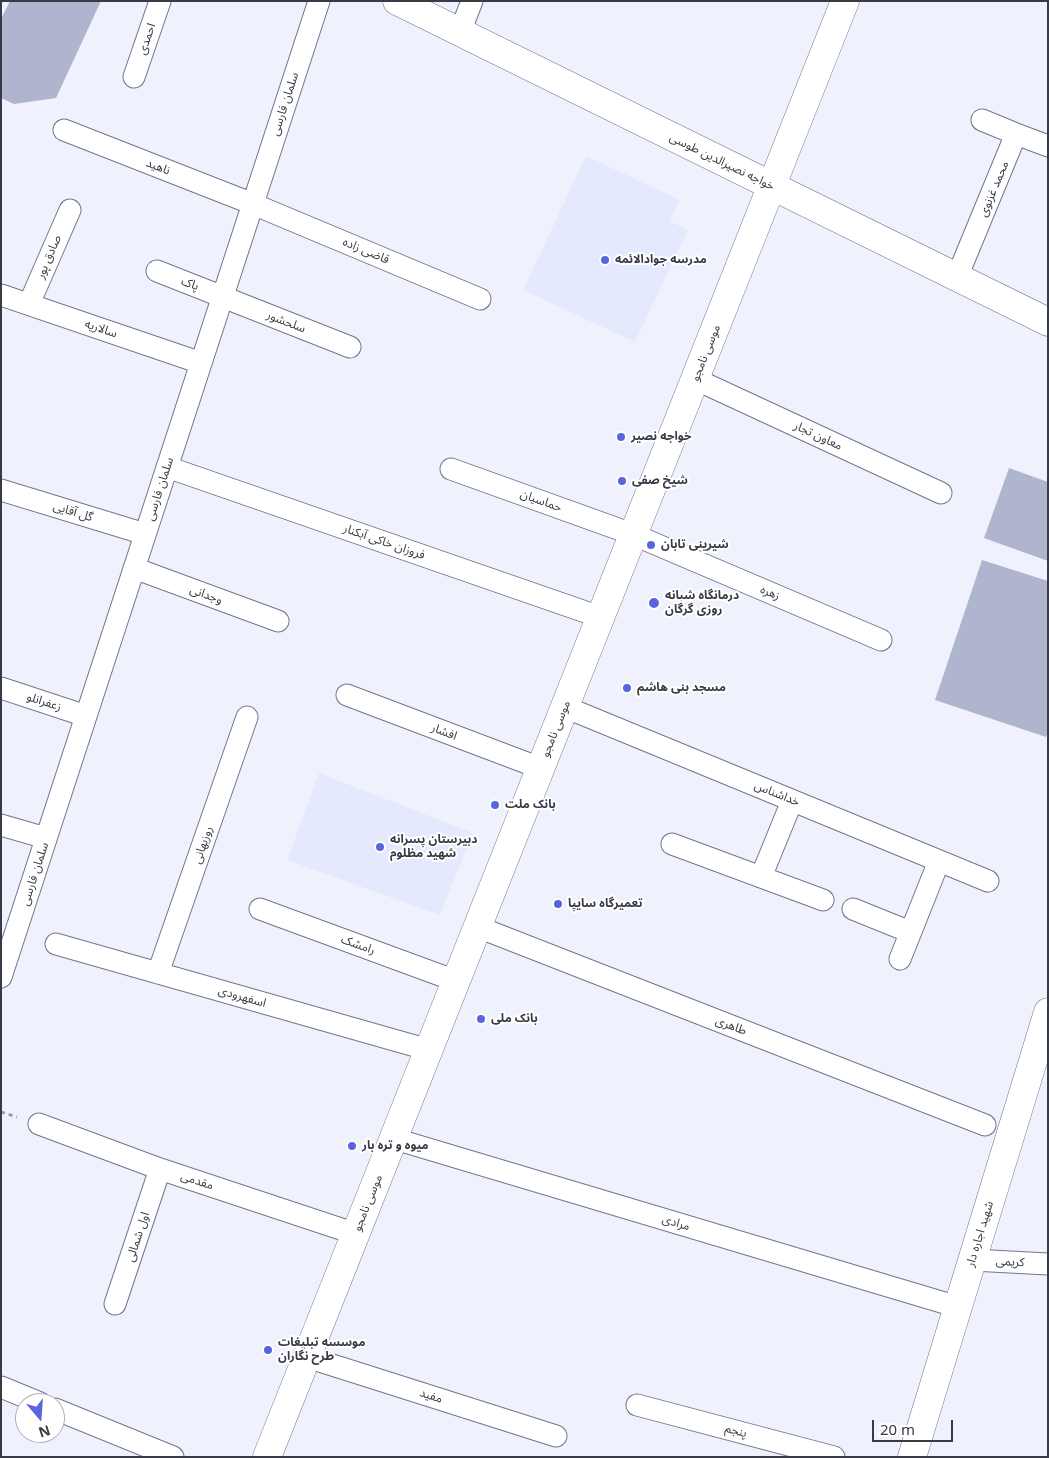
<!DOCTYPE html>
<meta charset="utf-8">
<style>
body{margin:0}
#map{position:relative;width:1049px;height:1458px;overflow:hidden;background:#eff2fc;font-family:"Noto Sans",sans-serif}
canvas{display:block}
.frame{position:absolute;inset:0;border:2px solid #383a45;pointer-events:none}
.north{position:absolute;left:15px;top:1393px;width:50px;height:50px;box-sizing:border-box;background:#fff;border:1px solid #afb0b5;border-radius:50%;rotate:162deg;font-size:14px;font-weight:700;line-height:20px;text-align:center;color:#383a45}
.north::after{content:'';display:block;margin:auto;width:18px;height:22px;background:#5965dc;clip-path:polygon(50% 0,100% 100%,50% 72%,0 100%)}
.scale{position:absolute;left:872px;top:1420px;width:81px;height:22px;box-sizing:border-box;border:2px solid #383a45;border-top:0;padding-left:6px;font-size:15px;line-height:18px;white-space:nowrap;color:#383a45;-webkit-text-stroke:4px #fff;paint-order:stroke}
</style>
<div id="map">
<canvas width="1049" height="1458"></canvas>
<div class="frame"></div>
<div class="north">N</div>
<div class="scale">20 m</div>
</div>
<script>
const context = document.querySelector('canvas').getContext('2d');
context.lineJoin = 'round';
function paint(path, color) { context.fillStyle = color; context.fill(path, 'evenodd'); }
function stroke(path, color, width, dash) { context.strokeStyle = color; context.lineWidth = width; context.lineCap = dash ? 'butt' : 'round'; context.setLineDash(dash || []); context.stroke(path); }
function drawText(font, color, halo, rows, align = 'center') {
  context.font = font + ' "Noto Sans","Noto Sans Arabic",sans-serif'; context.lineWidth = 4; context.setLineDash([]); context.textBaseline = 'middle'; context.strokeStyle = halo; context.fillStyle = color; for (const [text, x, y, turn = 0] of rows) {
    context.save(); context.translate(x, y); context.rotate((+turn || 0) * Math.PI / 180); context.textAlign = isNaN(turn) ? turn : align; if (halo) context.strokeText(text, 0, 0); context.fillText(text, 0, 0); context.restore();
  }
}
const built = new Path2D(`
 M586,156L680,200L670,221L688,230L635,342L523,290Z
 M319,773L473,833L440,915L287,860Z`);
const building = new Path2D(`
 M10,1H101L56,98L14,104L1,98V19Z
 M1009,468L1048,482V561L984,538Z
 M982,560L1048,581V731L1046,737L935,700Z`);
const path = new Path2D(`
 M1,1112L17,1117`);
const street = new Path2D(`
 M460,32L472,1
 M134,77L160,1
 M64,130L253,204L480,299
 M1016,134L1048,146
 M157,271L350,347
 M957,277L1016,134L982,120
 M1,295L201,363
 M29,304L70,210
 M695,379L941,493
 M167,467L600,617
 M451,469L632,534L881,640
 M1,490L145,534
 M134,568L278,621
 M1,688L86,716
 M347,695L540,768
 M565,707L988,881
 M1,825L46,838
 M672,844L823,900
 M761,877L792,801
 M260,909L456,981
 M853,909L910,932
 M478,927L985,1125
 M56,944L429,1050
 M900,959L939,861
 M158,973L247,717
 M1,977L319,1
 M39,1124L160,1169L356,1234
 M395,1139L958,1307
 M972,1260L1048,1264
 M115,1304L160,1169
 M307,1357L556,1436
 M1,1387L40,1403
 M637,1405L834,1457
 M55,1409L173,1457`);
const secondary = new Path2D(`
 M397,1L1048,322
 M267,1457L845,1
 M912,1457L1048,1012`);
const markers = [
 [605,260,5,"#5965dc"],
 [621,437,5,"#5965dc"],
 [622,481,5,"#5965dc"],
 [651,545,5,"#5965dc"],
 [654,603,6,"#5965dc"],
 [627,688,5,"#5965dc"],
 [495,805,5,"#5965dc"],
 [380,847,5,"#5965dc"],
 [558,904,5,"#5965dc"],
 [481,1019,5,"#5965dc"],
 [352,1146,5,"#5965dc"],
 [268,1350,5,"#5965dc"]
];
const streetNames = [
 ["احمدی",147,39,-71],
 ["سلمان فارسی",285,104,-72],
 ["خواجه نصیرالدین طوسی",722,162,26],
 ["ناهید",158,167,21],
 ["محمد غزنوی",994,189,-67],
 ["قاضی زاده",366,251,23],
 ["صادق پور",49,257,-67],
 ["پاک",190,284,21],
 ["سلحشور",286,322,21],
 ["سالاریه",101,329,19],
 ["موسی نامجو",706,353,-68],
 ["معاون تجار",818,436,25],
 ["سلمان فارسی",160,489,-72],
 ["حماسیان",541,501,20],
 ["گل آقایی",73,512,17],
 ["فروزان خاکی آبکنار",384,542,19],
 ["زهره",770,593,23],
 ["وجدانی",206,595,20],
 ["زعفرانلو",44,702,18],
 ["موسی نامجو",556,729,-68],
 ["افشار",444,732,21],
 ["خداشناس",777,794,22],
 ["روزبهانی",203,845,-71],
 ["سلمان فارسی",35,874,-72],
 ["رامشک",358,945,20],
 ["اسفهرودی",242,997,16],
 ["طاهری",731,1026,21],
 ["مقدمی",197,1181,18],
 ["موسی نامجو",368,1203,-68],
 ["مرادی",676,1223,17],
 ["شهید اجاره دار",980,1234,-73],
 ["اول شمالی",138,1237,-72],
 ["کریمی",1010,1262,3],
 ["مفید",431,1396,18],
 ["پنجم",736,1431,15]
];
const poiNames = [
 ["مدرسه جوادالائمه",615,260],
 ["خواجه نصیر",631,437],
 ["شیخ صفی",632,481],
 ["شیرینی تابان",661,545],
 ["درمانگاه شبانه",665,596],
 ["روزی گرگان",665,610],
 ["مسجد بنی هاشم",637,688],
 ["بانک ملت",505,805],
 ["دبیرستان پسرانه",390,840],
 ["شهید مظلوم",390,854],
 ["تعمیرگاه سایپا",568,904],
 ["بانک ملی",491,1019],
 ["میوه و تره بار",362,1146],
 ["موسسه تبلیغات",278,1343],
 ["طرح نگاران",278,1357]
];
paint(built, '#e4e9fd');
paint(building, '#afb5ce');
stroke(street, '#71768d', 23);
stroke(secondary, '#71768d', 29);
stroke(path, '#989aa5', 3, [4, 4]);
stroke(street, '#fff', 21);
stroke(secondary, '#fff', 28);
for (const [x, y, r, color] of markers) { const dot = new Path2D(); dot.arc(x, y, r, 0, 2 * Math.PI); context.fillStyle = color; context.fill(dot); stroke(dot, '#fff', 2); }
drawText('12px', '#383a45', '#fff', streetNames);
drawText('bold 12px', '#383a45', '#fff', poiNames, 'left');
</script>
